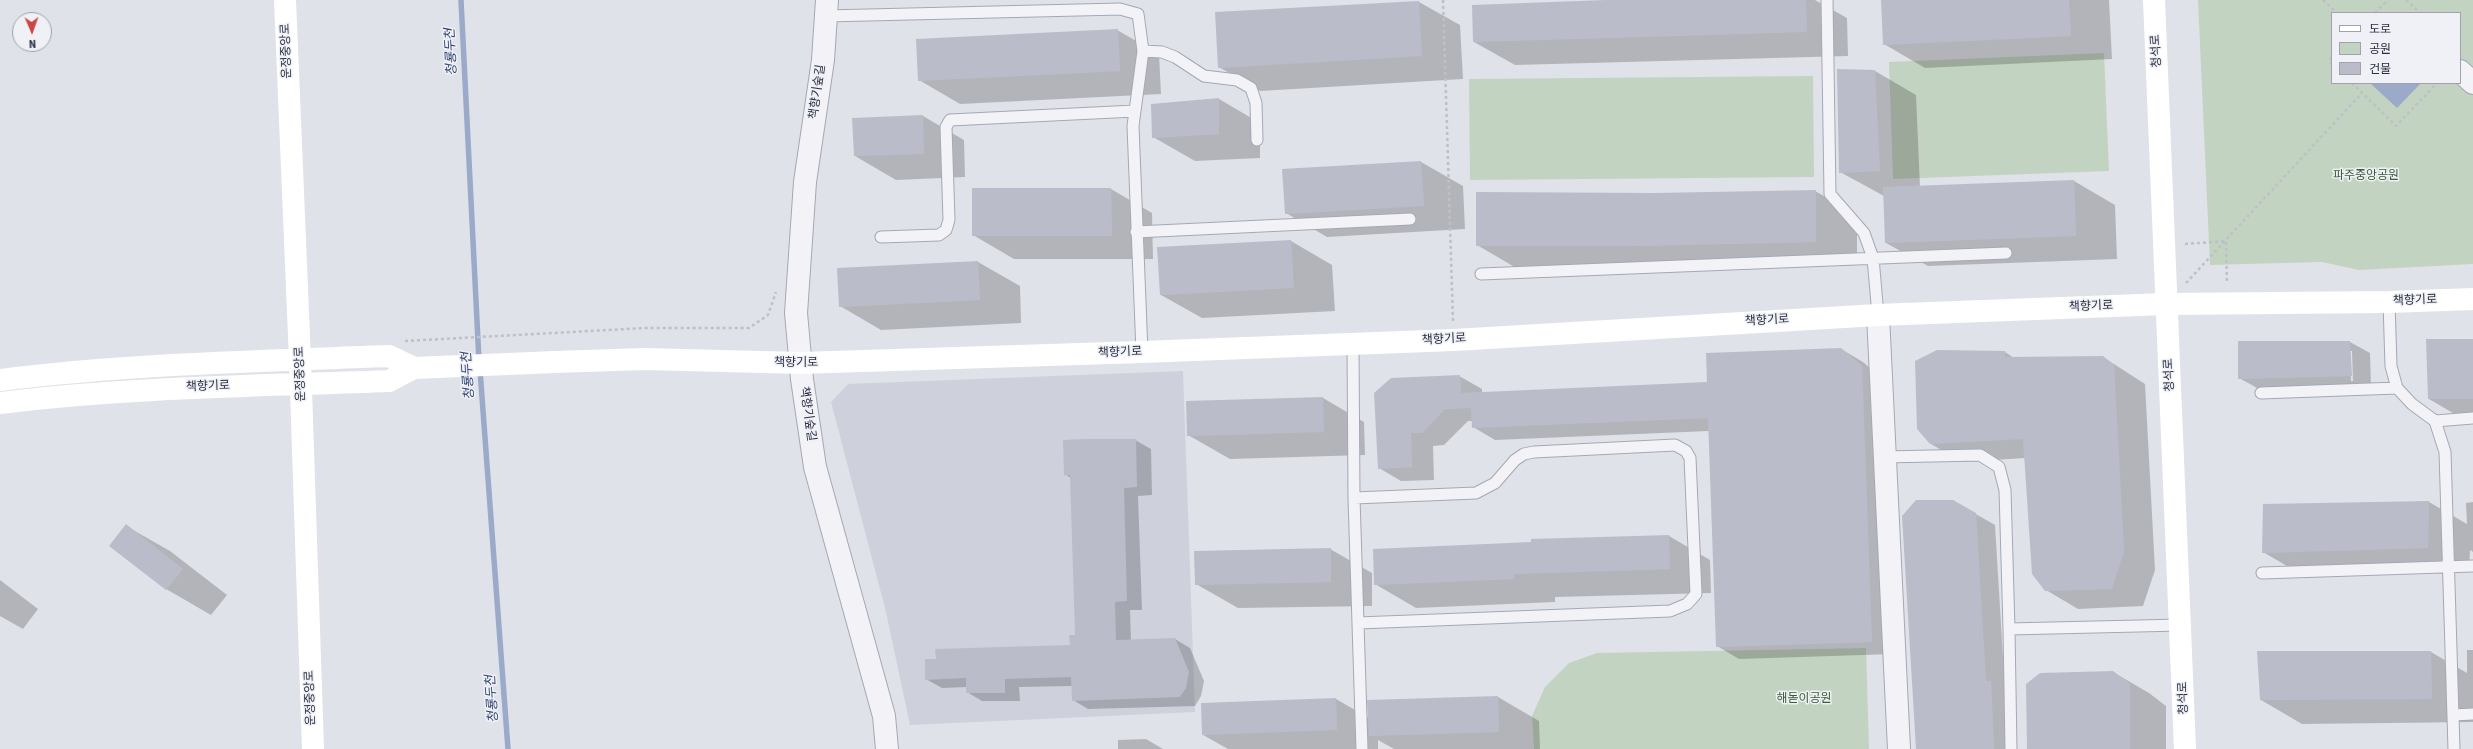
<!DOCTYPE html>
<meta charset="utf-8">
<style>
body{margin:0}
#map{position:relative;width:2473px;height:749px;overflow:hidden;background:#e0e2e9;font-family:"Source Sans 3","Noto Sans KR",sans-serif}
canvas{display:block}
.legend{position:absolute;left:2331px;top:12px;width:130px;height:72px;box-sizing:border-box;background:#eff1f6;border:1px solid #a0a3ad;margin:0;padding:5px 7px;list-style:none;font-size:12px;color:#292e40}
.legend li{display:flex;align-items:center;gap:8px;height:20px}
.legend b{width:20px;border:1px solid #a0a3ad}
.north{position:absolute;left:12px;top:12px;width:40px;height:40px;box-sizing:border-box;background:#eff1f6;border:1px solid #a0a3ad;border-radius:50%;rotate:178deg;font-size:11px;font-weight:700;line-height:16px;text-align:center;color:#292e40}
.north::after{content:'';display:block;margin:auto;width:14px;height:18px;background:#cd4646;clip-path:polygon(50% 0,100% 100%,50% 72%,0 100%)}
</style>
<div id="map">
<canvas width="2473" height="749"></canvas>
<ul class="legend">
<li><b style="height:5px;background:#fff"></b>도로</li>
<li><b style="height:11px;background:#c3d3c1"></b>공원</li>
<li><b style="height:11px;background:#babdc9"></b>건물</li>
</ul>
<div class="north">N</div>
</div>
<script>
const context = document.querySelector('canvas').getContext('2d');
context.lineJoin = 'round';
function paint(path, color) { context.fillStyle = color; context.fill(path, 'evenodd'); }
function stroke(path, color, width, dash) { context.strokeStyle = color; context.lineWidth = width; context.lineCap = dash ? 'butt' : 'round'; context.setLineDash(dash || []); context.stroke(path); }
function drawText(font, color, halo, rows, align = 'center') {
  context.font = font + ' "Source Sans 3","Noto Sans KR",sans-serif'; context.lineWidth = 3; context.setLineDash([]); context.textBaseline = 'middle'; context.strokeStyle = halo; context.fillStyle = color; for (const [text, x, y, turn = 0] of rows) {
    context.save(); context.translate(x, y); context.rotate((+turn || 0) * Math.PI / 180); context.textAlign = isNaN(turn) ? turn : align; if (halo) context.strokeText(text, 0, 0); context.fillText(text, 0, 0); context.restore();
  }
}
const built = new Path2D(`
 M1183,371L1195,712L910,725L886,612L831,402L848,384Z`);
const green = new Path2D(`
 M2198,0H2473V264L2359,270L2322,262L2210,265ZM2332,13H2460V83H2332Z
 M2104,53L2109,171L1893,179L1889,62Z
 M1813,76L1814,177L1470,180L1469,79Z
 M1866,648L1869,749H1534L1532,716L1545,687L1569,663L1597,653Z`);
const water = new Path2D(`
 M2370,83H2421L2397,108Z`);
const shadow = new Path2D(`
 M1638,0H1815L1847,18L1848,56L1515,65L1474,42Z
 M1882,0H2109L2112,59L1925,68L1884,44Z
 M1419,2L1460,25L1463,79L1260,91L1219,67Z
 M1117,30L1159,54L1161,94L960,104L919,80Z
 M1875,71L1916,95L1920,187L2074,181L2115,205L2117,259L1928,266L1886,243L1884,196L1840,172Z
 M1219,99L1260,123V158L1195,161L1153,137Z
 M923,116L964,140L965,177L896,180L855,156Z
 M1421,162L1463,186L1465,229L1327,237L1286,213L1283,170Z
 M973,189H1111L1152,213L1153,259H1014L973,235Z
 M1815,191L1857,215V265L1680,270L1518,269L1477,245L1656,194Z
 M1291,241L1332,265L1335,311L1202,318L1161,295L1158,248Z
 M978,262L1020,286L1021,323L881,330L840,306L838,269Z
 M2473,340V423H2470L2429,399Z
 M2239,342H2350L2370,353L2371,387L2259,389L2239,378ZM2350,351H2352L2353,381H2351Z
 M1841,349L1863,362L1884,380L1894,654L1739,659L1717,646L1709,431L1495,440L1473,427V421H1468L1444,445L1433,446L1434,480L1401,481L1379,468L1459,376L1482,389V393L1708,383Z
 M2005,352L2014,358L2103,357L2145,384L2155,570L2143,606L2078,609L2046,590L2025,458L1962,462L1931,444Z
 M1323,398L1364,422L1365,455L1230,459L1188,435Z
 M1135,440L1151,449L1152,495L1138,496L1142,610H1130L1131,641L1175,639L1190,648L1204,681L1201,696L1195,706L1088,709L1073,700L1072,686L1019,687L1020,701H982L967,692V687L942,688L926,679L1071,646L1076,636L1071,478L1065,474Z
 M1953,501L1995,525L2005,690L2013,749H1917Z
 M2429,502L2467,524L2466,503L2473,502V552L2470,550L2469,571L2304,576L2263,552L2264,505Z
 M126,526L170,551L227,595L211,615L166,589Z
 M1669,536L1710,560L1711,593L1555,597V602L1416,608L1375,584Z
 M1330,549L1372,573V606L1238,608L1196,584Z
 M0,580L38,609L23,629L0,616Z
 M2467,650H2473V722L2302,724L2261,700L2431,652L2467,673Z
 M2113,672L2149,693L2166,706V749H2028Z
 M1498,697L1539,721L1540,749H1394L1378,740V749H1228L1203,735L1336,699L1369,718Z
 M1146,739L1163,749H1118V740Z`);
const stream = new Path2D(`
 M461,0L479,361
 M480,370L508,749`);
const building = new Path2D(`
 M1605,0H1806L1807,32L1473,42L1472,5Z
 M1881,0H2069L2071,36L1883,45Z
 M1419,1L1422,56L1218,68L1215,12Z
 M1118,29L1120,71L918,81L916,39Z
 M1837,69L1875,70L1880,171L1839,173Z
 M1219,98V134L1152,138L1151,104Z
 M923,115L924,154L854,156L852,118Z
 M1421,161L1424,206L1285,214L1282,169Z
 M2074,180L2076,236L1885,243L1883,187Z
 M972,188H1111L1112,236H972Z
 M1816,190V242L1638,246H1476V192L1655,193Z
 M1291,240L1294,288L1160,295L1157,247Z
 M978,261L980,300L839,307L837,268Z
 M2426,339H2473V399H2428Z
 M2238,341H2350L2352,376L2238,379Z
 M1841,348L1862,366L1872,642L1716,647L1708,418L1472,428L1471,408L1445,409L1422,433H1411L1412,467L1378,469L1374,393L1391,378L1460,375L1461,393L1707,382L1706,353Z
 M1937,350L2005,351V357L2103,356L2114,365L2124,551L2112,589L2045,591L2032,574L2023,439L1930,444L1917,429L1915,361Z
 M1323,397L1324,432L1187,436L1186,401Z
 M1085,439H1136L1137,487L1124,488L1127,601L1115,602L1116,640L1175,638L1189,672L1186,688L1180,697L1072,701L1071,677L1005,679V693H966V678L925,680V659H936L935,649L1070,645L1069,635H1075L1070,475H1064L1063,440Z
 M1916,500H1953L1976,513L1986,681H1991L1994,749H1916L1902,516Z
 M2429,501L2428,548L2262,553L2263,504Z
 M126,524L183,569L166,590L109,546Z
 M1669,535L1670,569L1514,574V579L1374,585L1373,549L1531,542V539Z
 M1331,548V582L1195,585L1194,551Z
 M2257,651H2431L2432,699L2260,700Z
 M2113,671L2130,684V749H2027L2026,684L2040,673Z
 M1498,696L1499,732L1369,736L1367,700Z
 M1336,698L1337,730L1202,735L1201,703Z`);
const path = new Path2D(`
 M1443,0L1453,321
 M2323,0L2337,13
 M2406,0L2420,13
 M2375,13L2388,0
 M2332,58L2329,61L2332,64
 M2352,83L2396,126L2437,83
 M2185,244L2226,241L2227,283
 M2186,283L2362,93
 M405,341L645,328H749L768,315L776,292`);
const lane = new Path2D(`
 M1827,0L1830,194L1864,233L1873,258L1878,315
 M826,16L1120,9L1138,14L1143,51L1133,126L1142,352
 M1143,51L1162,52L1175,57L1204,76L1237,80L1251,88L1256,103L1257,140
 M1136,232L1410,219
 M881,237L939,235L946,230L949,220L946,127L950,120L1135,111
 M1481,274L2006,253
 M2389,302L2391,366L2397,388L2412,404L2435,421L2445,452L2454,749
 M1353,344L1354,498L1362,749
 M2261,393L2397,388
 M2435,421L2473,418
 M1884,457L1980,455L1999,467L2005,490L2009,629L2181,625
 M1354,498L1476,493L1495,483L1515,460L1524,454L1534,452L1675,445L1686,451L1690,458L1696,594L1687,604L1670,611L1358,623
 M2262,573L2473,566
 M2009,629L2011,749
 M2453,715L2473,714`);
const street = new Path2D(`
 M827,0L823,60L805,182L796,313L802,379L815,467L884,716L887,749
 M2460,71L2473,83
 M1878,315L1899,749`);
const secondary = new Path2D(`
 M285,0L300,360L313,749
 M2154,0L2185,749
 M0,380C129,364 259,361 389,356L414,368
 M0,403C129,387 259,386 389,381L414,368L555,362L644,359L801,363L1142,352L1454,340L1878,315L2166,304L2389,302L2473,299`);
const streetNames = [
 ["운정중앙로",287,51,-92],
 ["청석로",2157,51,-93],
 ["책향기숲길",818,92,-82],
 ["책향기로",2415,301,-2],
 ["책향기로",2091,307,-2],
 ["책향기로",1767,321,-3],
 ["책향기로",1444,340,-3],
 ["책향기로",1120,353,-2],
 ["책향기로",796,363],
 ["운정중앙로",301,374,-92],
 ["청석로",2170,375,-93],
 ["책향기로",208,387,-2],
 ["책향기숲길",807,414,82],
 ["운정중앙로",311,698,-92],
 ["청석로",2184,698,-92]
];
const parkNames = [
 ["파주중앙공원",2366,176],
 ["해돋이공원",1804,699]
];
const waterNames = [
 ["청룡두천",452,52,-93],
 ["청룡두천",469,376,-94],
 ["청룡두천",493,699,-94]
];
paint(built, '#ced1db');
paint(green, '#c3d3c1');
paint(water, '#9baac9');
paint(shadow, '#0003');
stroke(stream, '#9baac9', 5.5);
paint(building, '#babdc9');
stroke(lane, '#a5a8b3', 13);
stroke(street, '#a5a8b3', 24);
stroke(path, '#bec0c7', 2.5, [3, 3]);
stroke(lane, '#f3f3f7', 11);
stroke(street, '#f3f3f7', 22);
stroke(secondary, '#fff', 22);
drawText('12px', '#292e40', '#eff1f6', streetNames);
drawText('12px', '#375c36', '#eff1f6', parkNames);
drawText('italic 13px', '#334674', '#eff1f6', waterNames);
</script>
